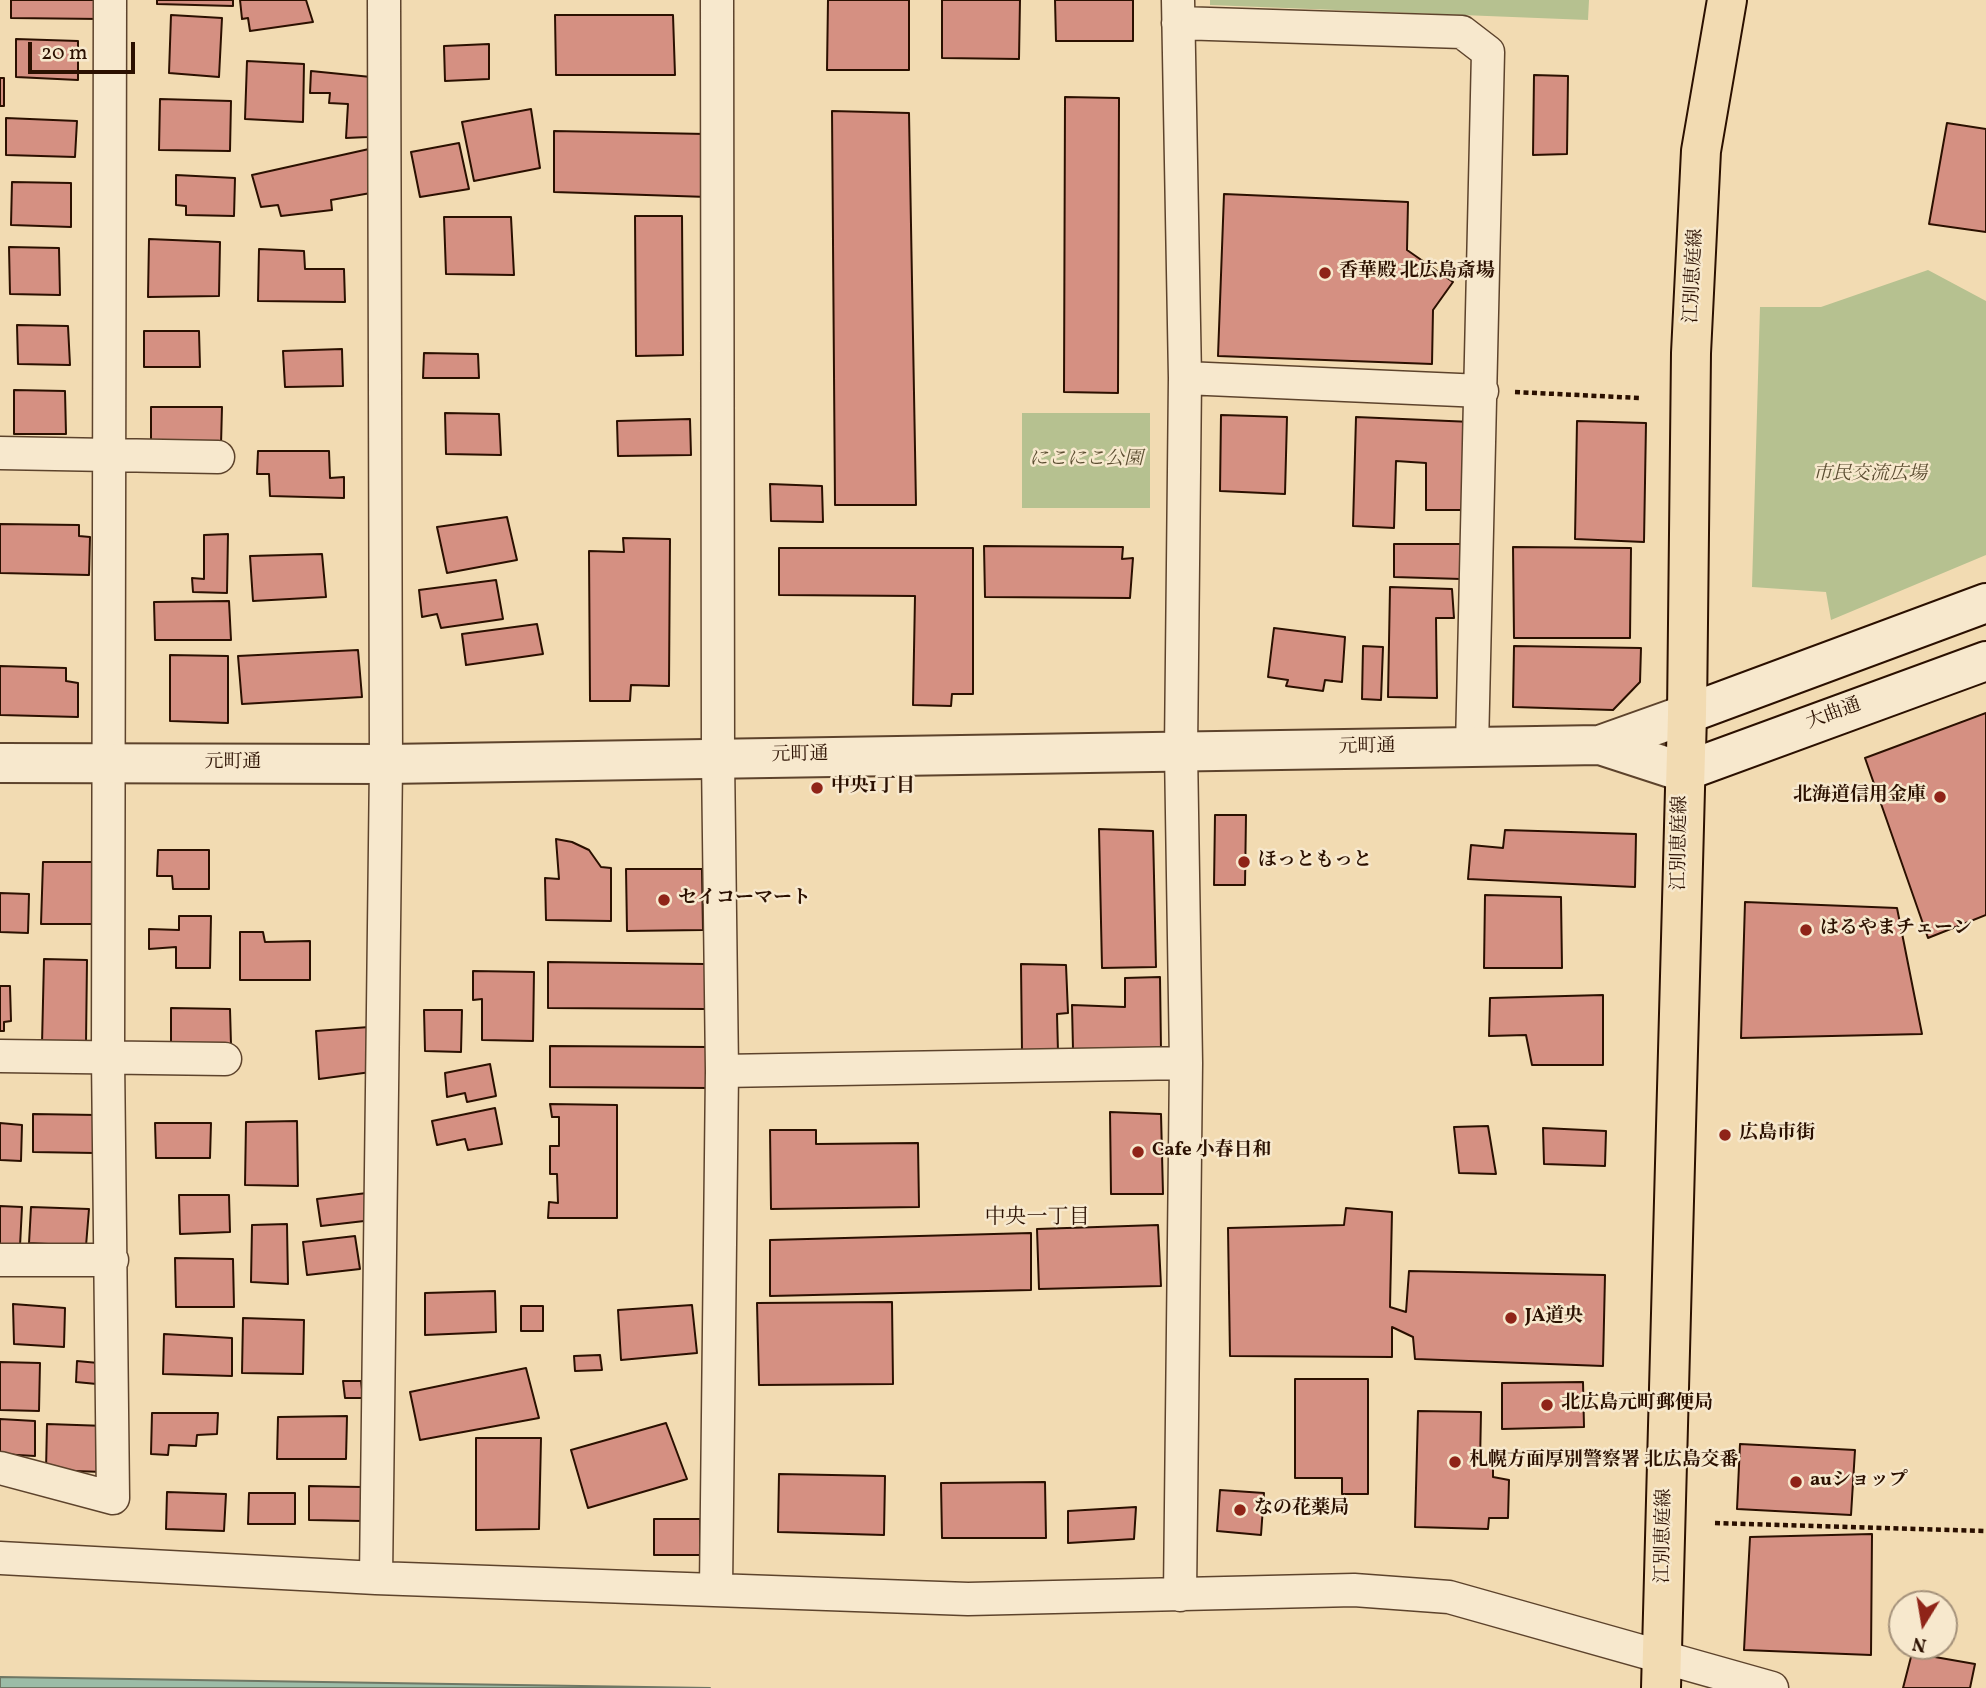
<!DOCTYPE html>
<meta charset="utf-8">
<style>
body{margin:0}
#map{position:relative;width:1986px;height:1688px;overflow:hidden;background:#f2dbb2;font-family:Vollkorn,serif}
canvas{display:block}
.north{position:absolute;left:1888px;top:1590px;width:70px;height:70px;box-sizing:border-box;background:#f7e8cd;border:2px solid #a5927b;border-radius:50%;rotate:191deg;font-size:19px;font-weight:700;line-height:28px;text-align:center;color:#2b1000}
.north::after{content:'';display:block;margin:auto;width:24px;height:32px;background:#8f2418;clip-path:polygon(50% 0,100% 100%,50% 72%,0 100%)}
.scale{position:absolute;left:28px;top:42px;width:107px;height:32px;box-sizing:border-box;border:4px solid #2b1000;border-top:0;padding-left:9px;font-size:21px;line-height:24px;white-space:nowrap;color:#2b1000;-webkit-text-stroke:5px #f7e8cd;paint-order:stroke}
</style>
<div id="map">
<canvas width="1986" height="1688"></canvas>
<div class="north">N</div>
<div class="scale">20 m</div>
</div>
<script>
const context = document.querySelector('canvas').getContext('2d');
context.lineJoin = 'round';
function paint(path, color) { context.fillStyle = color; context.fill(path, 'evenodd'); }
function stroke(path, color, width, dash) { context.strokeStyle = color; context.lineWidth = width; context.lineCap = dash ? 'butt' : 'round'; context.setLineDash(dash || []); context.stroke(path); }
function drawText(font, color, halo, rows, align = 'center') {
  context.font = font + ' Vollkorn,"Noto Serif JP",serif'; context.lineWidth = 5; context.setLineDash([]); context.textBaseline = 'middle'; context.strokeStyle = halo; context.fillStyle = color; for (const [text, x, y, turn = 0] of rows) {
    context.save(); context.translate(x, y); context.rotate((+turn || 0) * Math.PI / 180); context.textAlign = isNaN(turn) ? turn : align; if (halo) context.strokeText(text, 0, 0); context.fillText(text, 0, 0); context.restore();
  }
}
const green = new Path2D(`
 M1210,0H1589L1588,20L1210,5Z
 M1928,270L1986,301V555L1831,620L1826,592L1752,587L1760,307H1821Z
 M1022,413H1150V508H1022Z`);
const water = new Path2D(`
 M0,1677L710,1688H0Z`);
const building = new Path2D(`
 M11,0H101V19L11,18Z
 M157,0H233V6L157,4Z
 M240,0H306L313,22L250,31L248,18L242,19Z
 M828,0H909V70H827Z
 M942,0H1020L1019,59L942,58Z
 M1055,0H1133V41H1056Z
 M171,15L222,18L219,77L169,73Z
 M555,15H673L675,75H556Z
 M16,39L78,41V80L16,77Z
 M489,44V79L445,81L444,46Z
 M247,61L304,64L303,122L245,119Z
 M311,71L371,77L368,137L346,138L348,104L329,103L330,93H310Z
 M1534,75L1568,76L1567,154L1533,155Z
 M0,78H4V106H0Z
 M1065,97L1119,98L1118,393L1064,392Z
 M160,99L231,101L230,151L159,150Z
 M531,109L540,168L474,181L462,122Z
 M832,111L909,113L916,505H835Z
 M6,118L77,121L75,157L6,155Z
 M1947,123L1986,129V232L1929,224Z
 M554,131L706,134L708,197L554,192Z
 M459,143L469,189L420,197L411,152Z
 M378,147L382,191L331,200L332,210L281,216L278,205L261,207L252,175Z
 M176,175L235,178L234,216L186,215V206L176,205Z
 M12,182L71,183V227L11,225Z
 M1224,194L1408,202L1407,250L1453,282L1433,310L1432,364L1218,356Z
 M635,216H682L683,355L636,356Z
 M444,217H511L514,275L446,274Z
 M149,239L220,242L219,296L148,297Z
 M9,247L59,248L60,295L10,294Z
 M259,249L304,251L305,269H344L345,302L258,301Z
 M17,325L68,326L70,365L18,364Z
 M144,331H199L200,367H144Z
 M342,349L343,386L285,387L283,351Z
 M424,353L478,354L479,378H423Z
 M14,390L65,391L66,434H14Z
 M151,407H222L221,445L151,444Z
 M445,413L499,414L501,455L446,454Z
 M1221,415L1287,417L1285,494L1220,491Z
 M1356,417L1472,422L1466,510H1426V463L1396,461L1394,528L1353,526Z
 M690,419L691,455L618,456L617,421Z
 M1577,421L1646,423L1644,542L1575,539Z
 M258,451H329L330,478L344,477V498L270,496L269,474H257Z
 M770,484L822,486L823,522L771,521Z
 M507,517L517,560L447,573L437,527Z
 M0,524L79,525V536L90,537L89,575L0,573Z
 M228,534L227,593L193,592L192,578L204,579V535Z
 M623,538L670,539L669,686L631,685L630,701H590L589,551L624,552Z
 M1394,544H1461V579L1394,577Z
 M984,546L1123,547L1122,559L1133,558L1130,598L985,597Z
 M1513,547L1631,548L1630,638H1514Z
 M779,548H973V694H952L951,706L913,705L915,596L779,595Z
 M322,554L326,597L253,601L250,556Z
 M496,580L503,619L441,628L437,614L422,617L419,590Z
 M1390,587L1452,589L1454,618H1436L1437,698L1388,697Z
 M229,601L231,640H155L154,602Z
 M537,624L543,654L466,665L462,634Z
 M1274,628L1345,637L1342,682L1325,680L1323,691L1286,686L1288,680L1268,677Z
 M1363,646L1383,647L1381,700L1362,699Z
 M1514,646L1641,648L1640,682L1613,710L1513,707Z
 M358,650L362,697L242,704L238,656Z
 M170,655L228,656V723L170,721Z
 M0,666L66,668V681L78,683V717L0,715Z
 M1986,713V915L1928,938L1865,758Z
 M1215,815H1246L1245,885H1214Z
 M1099,829L1153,831L1156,967L1102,968Z
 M1505,830L1636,834L1635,887L1468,879L1471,845L1503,848Z
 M556,839L572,842L589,850L601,867L611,868V921L546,920L545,878L559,879Z
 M158,850H209V889H173L172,876H157Z
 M43,862H99V924H41Z
 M626,869H702L703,930L627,931Z
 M0,893L29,894L28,933L0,932Z
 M1485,895L1561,897L1562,968H1484Z
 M1745,902L1897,908L1922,1034L1741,1038Z
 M179,916H211L210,968H176V947L149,949V929L179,930Z
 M240,932H263L265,942L310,941V980H240Z
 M44,959L87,960L86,1044H42Z
 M548,962L705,964L706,1009L548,1008Z
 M1021,964L1066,965L1068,1013L1057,1014L1058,1052L1022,1053Z
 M473,971L534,972L533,1041L482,1040V999L473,1000Z
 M1160,977L1161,1051L1073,1050L1072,1005L1125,1007V978Z
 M0,986H10L11,1021L4,1022V1031H0Z
 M1603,995V1065H1532L1526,1035L1489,1036L1490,998Z
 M171,1008L230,1009L231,1045H171Z
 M424,1010H462L461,1052L425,1051Z
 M369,1027L371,1072L319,1079L316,1031Z
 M550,1046L709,1047V1088L550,1087Z
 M490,1064L496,1096L467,1102L465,1093L447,1097L445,1073Z
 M550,1104L617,1105V1218H548L549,1202L558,1203L557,1174H550V1146H559V1117H552Z
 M495,1108L502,1144L468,1150L465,1139L437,1145L432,1121Z
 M1110,1112L1161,1114L1163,1194H1111Z
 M33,1114L97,1115L95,1153L33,1152Z
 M297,1121L298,1186L245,1185L246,1122Z
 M0,1123L22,1125L21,1161L0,1160Z
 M155,1123H211L210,1158H156Z
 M1488,1126L1496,1174L1459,1173L1454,1127Z
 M1543,1128L1606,1131L1605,1166L1544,1164Z
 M770,1130H816V1144L918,1143L919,1207L771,1209Z
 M367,1193L373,1220L321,1226L317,1199Z
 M179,1195H229L230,1232L180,1234Z
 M0,1206L22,1207L20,1246L0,1244Z
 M31,1207L89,1209L86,1246L29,1243Z
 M1346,1208L1392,1212L1390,1307L1406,1312L1409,1271L1605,1275L1603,1366L1415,1359L1413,1337L1392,1327V1357L1230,1356L1228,1228L1344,1225Z
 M287,1224L288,1284L251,1282L252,1225Z
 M1158,1225L1161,1286L1039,1289L1037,1229Z
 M1031,1233V1290L770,1296V1240Z
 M355,1236L360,1269L307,1275L303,1242Z
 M175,1258L233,1259L234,1307H176Z
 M495,1291L496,1332L425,1335V1293Z
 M892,1302L893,1384L759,1385L757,1303Z
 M13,1304L65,1308L64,1347L14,1344Z
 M692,1305L697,1353L621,1360L618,1310Z
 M521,1306H543V1331H521Z
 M243,1318L304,1320L303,1374L242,1373Z
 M164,1334L232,1338V1376L163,1374Z
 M600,1355L602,1370L575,1371L574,1356Z
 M77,1361L109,1364L107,1385L76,1382Z
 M0,1362L40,1363L39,1411L0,1410Z
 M526,1368L539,1418L420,1440L410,1392Z
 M1295,1379H1368V1494H1342V1478H1295Z
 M343,1381H361L363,1398H345Z
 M1583,1382L1584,1427L1502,1429V1383Z
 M1418,1411L1481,1412L1480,1464L1493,1467V1477L1509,1480L1508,1518H1489L1488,1529L1415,1527Z
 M152,1413H218L217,1434L197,1435L196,1446L169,1445L168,1455L151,1454Z
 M347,1416L346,1459H277L278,1417Z
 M0,1419L35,1421V1456L0,1454Z
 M666,1423L687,1479L588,1508L571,1450Z
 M47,1424L106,1426L103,1472L46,1470Z
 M476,1438H541L539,1529L476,1530Z
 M1740,1444L1855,1450L1851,1515L1737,1509Z
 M779,1474L885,1476L884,1535L778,1532Z
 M1045,1482L1046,1538H942L941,1483Z
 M309,1486L362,1487L363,1521L309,1520Z
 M1220,1490L1264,1493L1261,1535L1217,1531Z
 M167,1492L226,1494L224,1531L166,1529Z
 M249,1493H295V1524H248Z
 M1136,1507L1134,1539L1068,1543V1511Z
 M654,1519H700V1555H654Z
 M1872,1534L1871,1655L1744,1650L1750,1537Z
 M1912,1653L1975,1664L1970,1688H1903Z`);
const path = new Path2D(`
 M1515,392L1640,398
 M1715,1523L1986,1531`);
const minor = new Path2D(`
 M1178,0L1185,378L1181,750L1186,1063L1180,1595
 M1178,23L1462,32L1488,52L1472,747
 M1185,378L1482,391
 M0,453L218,457
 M0,1056L225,1059
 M722,1071L1186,1063
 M0,1260H112
 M0,1468L113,1498L108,1057L110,0
 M0,1558L376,1578L968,1599L1354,1590L1449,1597L1772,1688
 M376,1578L386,764L384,0
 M716,1588L722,1071L718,758L717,0`);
const tertiary = new Path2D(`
 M1600,745L1687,714
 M0,763L386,764L1600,745L1683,772`);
const secondary = new Path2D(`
 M1687,714L1986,603
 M1683,772L1986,661`);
const primary = new Path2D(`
 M1661,1688L1687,714L1691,353L1701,151L1727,0`);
const markers = [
 [1325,273,7,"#8f2418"],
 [817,788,7,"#8f2418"],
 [1940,797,7,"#8f2418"],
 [1244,862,7,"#8f2418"],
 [664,900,7,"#8f2418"],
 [1806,930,7,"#8f2418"],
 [1725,1135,7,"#8f2418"],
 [1138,1152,7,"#8f2418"],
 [1511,1318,7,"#8f2418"],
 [1547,1405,7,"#8f2418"],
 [1455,1462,7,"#8f2418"],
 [1796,1482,7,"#8f2418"],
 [1240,1510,7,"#8f2418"]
];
const poiNames = [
 ["香華殿 北広島斎場",1339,273],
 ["中央1丁目",831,788],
 ["北海道信用金庫",1926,797,"right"],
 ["ほっともっと",1258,862],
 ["セイコーマート",678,900],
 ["はるやまチェーン",1820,930],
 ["広島市街",1739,1135],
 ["Cafe 小春日和",1152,1152],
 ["JA道央",1525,1318],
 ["北広島元町郵便局",1561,1405],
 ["札幌方面厚別警察署 北広島交番",1469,1462],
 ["auショップ",1810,1482],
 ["なの花薬局",1254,1510]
];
const streetNames = [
 ["江別恵庭線",1695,276,-87],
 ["大曲通",1834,715,-20],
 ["元町通",1367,748,-1],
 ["元町通",800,756,-1],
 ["元町通",233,764],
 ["江別恵庭線",1681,843,-89],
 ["江別恵庭線",1665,1536,-89]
];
const parkNames = [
 ["にこにこ公園",1086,461],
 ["市民交流広場",1870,476]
];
const neighbourhoodNames = [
 ["中央一丁目",1037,1219]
];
paint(green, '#b6c190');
paint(water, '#9cbca7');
stroke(water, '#6f7764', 2);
paint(building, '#d59082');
stroke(building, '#2b1000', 2);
stroke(minor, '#5d432c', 35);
stroke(tertiary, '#5d432c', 42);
stroke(secondary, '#2b1000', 42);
stroke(primary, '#2b1000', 42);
stroke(path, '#2b1000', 4.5, [5, 3.5]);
stroke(minor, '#f7e8cd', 32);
stroke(tertiary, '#f7e8cd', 38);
stroke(secondary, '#f7e8cd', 38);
stroke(primary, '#f2dbb2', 38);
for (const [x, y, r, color] of markers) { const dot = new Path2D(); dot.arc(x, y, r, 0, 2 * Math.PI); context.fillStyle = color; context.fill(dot); stroke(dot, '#f7e8cd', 2.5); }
drawText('bold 19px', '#2b1000', '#f7e8cd', poiNames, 'left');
drawText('19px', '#2b1000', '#f7e8cd', streetNames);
drawText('italic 19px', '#5c4e32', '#f7e8cd', parkNames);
drawText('21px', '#2b1000', '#f7e8cd', neighbourhoodNames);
</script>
